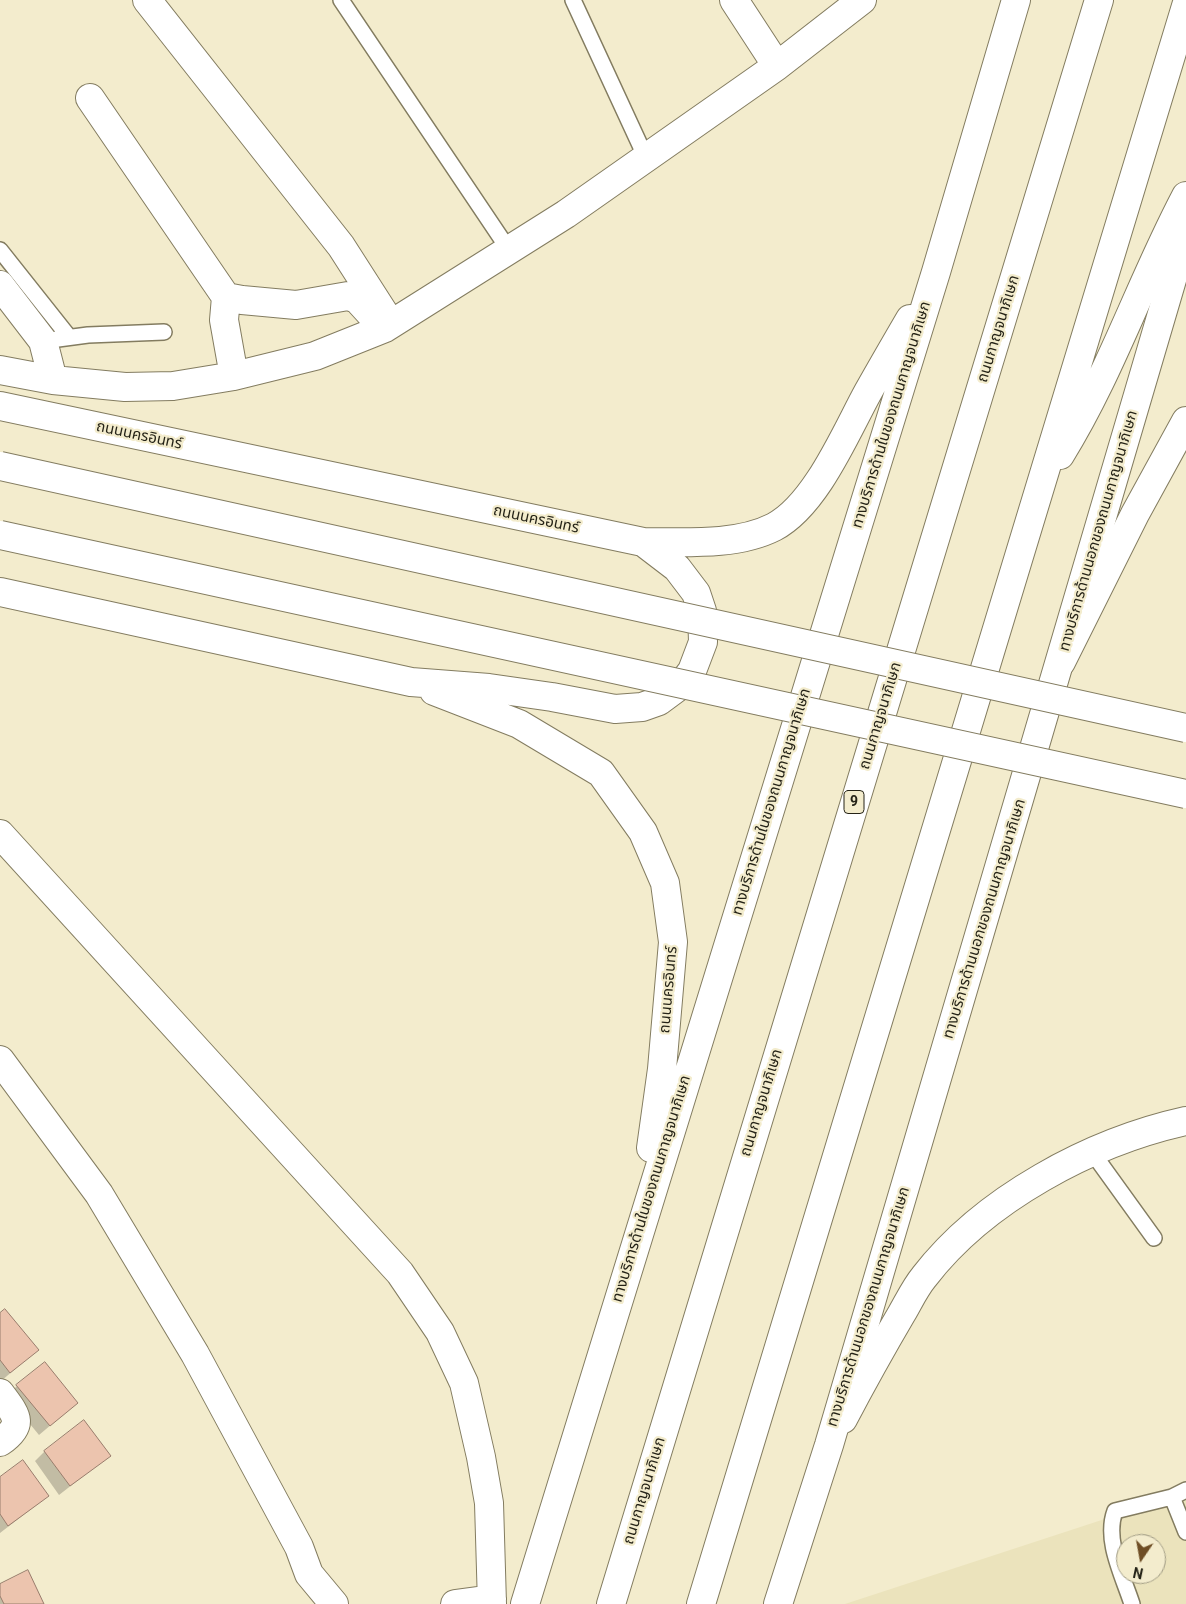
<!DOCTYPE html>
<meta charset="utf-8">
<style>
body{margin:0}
#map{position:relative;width:1186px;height:1604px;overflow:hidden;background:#f3eccd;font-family:Roboto,sans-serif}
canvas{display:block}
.north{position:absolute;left:1116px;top:1534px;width:50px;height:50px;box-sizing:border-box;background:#f3eccd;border:1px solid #a19c84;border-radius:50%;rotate:192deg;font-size:14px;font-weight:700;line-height:20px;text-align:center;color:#252317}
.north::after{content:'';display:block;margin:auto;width:18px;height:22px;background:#6f4e25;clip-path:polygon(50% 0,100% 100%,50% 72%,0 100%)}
</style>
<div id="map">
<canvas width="1186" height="1604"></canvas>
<div class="north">N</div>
</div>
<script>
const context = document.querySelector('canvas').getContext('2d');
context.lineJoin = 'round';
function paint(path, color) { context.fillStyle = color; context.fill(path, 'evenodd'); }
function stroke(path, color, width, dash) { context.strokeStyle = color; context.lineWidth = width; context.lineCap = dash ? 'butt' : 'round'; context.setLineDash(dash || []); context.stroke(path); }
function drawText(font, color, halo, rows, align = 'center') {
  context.font = font + ' Roboto,"Noto Sans Thai",sans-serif'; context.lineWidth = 4.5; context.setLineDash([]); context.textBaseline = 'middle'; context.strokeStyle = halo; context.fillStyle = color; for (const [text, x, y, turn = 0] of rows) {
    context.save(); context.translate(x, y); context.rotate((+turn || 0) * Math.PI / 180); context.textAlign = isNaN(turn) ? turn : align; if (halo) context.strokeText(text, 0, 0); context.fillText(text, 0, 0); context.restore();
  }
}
const built = new Path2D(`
 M1186,1492V1604H845L1172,1497ZM1126,1544H1156V1574H1126Z`);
const shadow = new Path2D(`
 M0,1315L37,1350L0,1382Z
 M17,1386L77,1403L39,1435L7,1396Z
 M45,1451L109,1456L59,1495L35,1461Z
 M0,1479L48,1496L0,1533Z
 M0,1585L43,1604H0Z`);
const building = new Path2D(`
 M5,1309L39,1350L10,1373L0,1360V1313Z
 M45,1362L78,1403L50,1426L16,1385Z
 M84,1420L111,1456L70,1486L44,1451Z
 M23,1460L49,1496L8,1526L0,1514V1477Z
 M28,1570L44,1604H4L0,1596V1584Z`);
const service = new Path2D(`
 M341,0L509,250
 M573,0L646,158
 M0,250L69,337
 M43,341L88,335L164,332
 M1092,1152L1154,1238
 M1172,1497L1186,1532
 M1132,1604C1123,1576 1104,1540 1115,1511L1172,1497L1186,1490`);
const minor = new Path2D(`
 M147,0L341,246L391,324
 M734,0L777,66
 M90,98L226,297L224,320L234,376
 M0,285L43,341L53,380
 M226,297L242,300L296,305L348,296L357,299L378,322
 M0,370L53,380L125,387L173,386L234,376L315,356L385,328L566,214L777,66L862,0
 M0,834L400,1273L440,1332L464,1383L481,1457L489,1503L492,1604
 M0,1060L99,1194L195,1354L299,1547L309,1574L334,1604
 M0,1393C16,1415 26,1424 0,1442
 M843,1419C862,1383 882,1347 902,1313C909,1301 915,1288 924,1277C984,1199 1091,1142 1186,1121
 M455,1604L492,1599`);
const secondary = new Path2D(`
 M0,406L643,542C685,542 737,546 774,527C816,505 846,432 868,392C882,367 896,343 910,319
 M0,592L411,682L489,688L552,697L615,709L642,707L659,701L682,684L692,671L703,642L702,611L696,593L677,568L643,542
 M434,691L519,724L601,773L643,832L665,883L673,942L662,1069L651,1148
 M525,1604L936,272L1016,0
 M778,1604L829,1445L1186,232`);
const primary = new Path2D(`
 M1061,662L1135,514L1186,421`);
const trunk = new Path2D(`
 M1060,455C1111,373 1141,281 1186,196
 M611,1604L1099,0
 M701,1604L1186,6`);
const primaryBridge = new Path2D(`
 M0,466L1186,728
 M0,535L1186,794`);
const shields = [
 [854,802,20]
];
const shieldNames = [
 ["9",854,802]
];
const streetNames = [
 ["ถนนกาญจนาภิเษก",999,329,-73],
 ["ทางบริการด้านในของถนนกาญจนาภิเษก",892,415,-73],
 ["ถนนนครอินทร์",139,436,12],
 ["ถนนนครอินทร์",536,520,12],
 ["ทางบริการด้านนอกของถนนกาญจนาภิเษก",1099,531,-74],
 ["ถนนกาญจนาภิเษก",881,716,-73],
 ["ทางบริการด้านในของถนนกาญจนาภิเษก",772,802,-73],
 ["ทางบริการด้านนอกของถนนกาญจนาภิเษก",985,919,-73],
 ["ถนนนครอินทร์",669,990,-85],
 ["ถนนกาญจนาภิเษก",762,1103,-73],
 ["ทางบริการด้านในของถนนกาญจนาภิเษก",652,1189,-73],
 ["ทางบริการด้านนอกของถนนกาญจนาภิเษก",869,1307,-73],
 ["ถนนกาญจนาภิเษก",645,1491,-73]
];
paint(built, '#ebe3bc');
paint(shadow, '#0003');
paint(building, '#ecc4ae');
stroke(building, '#987c6c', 1);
stroke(service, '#837c60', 18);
stroke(minor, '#837c60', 30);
stroke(secondary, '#837c60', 30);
stroke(primary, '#837c60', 30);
stroke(trunk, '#837c60', 30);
stroke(service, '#fff', 15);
stroke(minor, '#fff', 28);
stroke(secondary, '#fff', 28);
stroke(primary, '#fff', 28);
stroke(trunk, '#fff', 28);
stroke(primaryBridge, '#837c60', 30, []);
stroke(primaryBridge, '#fff', 28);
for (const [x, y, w] of shields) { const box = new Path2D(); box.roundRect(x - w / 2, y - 11.5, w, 23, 4); context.fillStyle = '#f3eccd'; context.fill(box); stroke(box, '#252317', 1); }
drawText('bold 14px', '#252317', null, shieldNames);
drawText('15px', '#252317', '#f3eccd', streetNames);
</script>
